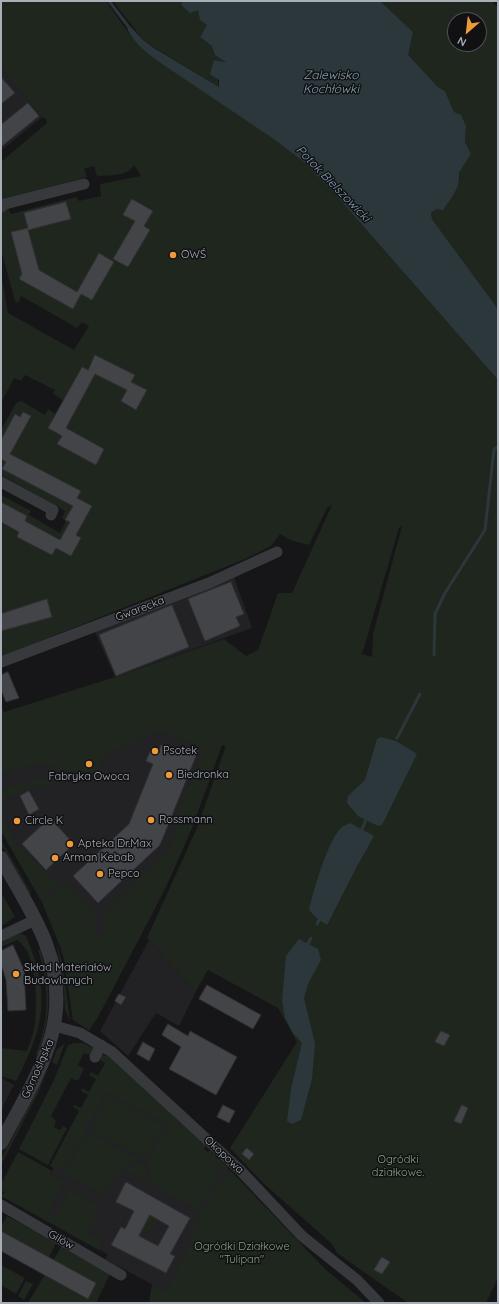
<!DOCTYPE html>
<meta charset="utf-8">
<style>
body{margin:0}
#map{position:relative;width:499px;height:1304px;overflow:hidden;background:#161618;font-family:Quicksand,sans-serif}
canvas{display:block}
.frame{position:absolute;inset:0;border:2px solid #a8afb7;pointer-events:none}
.north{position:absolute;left:447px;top:12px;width:40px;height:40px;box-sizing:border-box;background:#111113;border:1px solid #4d5055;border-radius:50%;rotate:208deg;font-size:11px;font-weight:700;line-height:16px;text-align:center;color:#a8afb7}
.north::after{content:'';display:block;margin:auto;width:14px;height:18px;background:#ed9a38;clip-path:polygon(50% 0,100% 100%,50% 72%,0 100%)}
</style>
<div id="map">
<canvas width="499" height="1304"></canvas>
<div class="frame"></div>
<div class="north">N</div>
</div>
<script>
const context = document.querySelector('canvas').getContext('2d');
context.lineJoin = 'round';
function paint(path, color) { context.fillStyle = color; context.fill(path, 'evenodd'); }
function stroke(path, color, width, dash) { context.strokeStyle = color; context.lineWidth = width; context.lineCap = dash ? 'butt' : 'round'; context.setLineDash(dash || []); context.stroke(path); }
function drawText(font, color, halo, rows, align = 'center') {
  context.font = font + ' Quicksand,sans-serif'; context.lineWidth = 3; context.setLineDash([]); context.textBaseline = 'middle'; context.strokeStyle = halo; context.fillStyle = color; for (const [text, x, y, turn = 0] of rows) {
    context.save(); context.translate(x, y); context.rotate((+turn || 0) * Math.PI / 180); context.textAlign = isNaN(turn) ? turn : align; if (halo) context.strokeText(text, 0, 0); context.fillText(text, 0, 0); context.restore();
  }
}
const built = new Path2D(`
 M1,68L42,117L1,151Z
 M234,577L252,628L115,677L95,632Z
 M161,720L222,745L192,828L165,889L104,1006L89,1030L73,1020L66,966L59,942L42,902L1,831V770Z
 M149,940L196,991L179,1026L156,1013L128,1056L100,1031Z
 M112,1059L205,1146L204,1149L207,1152L210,1151L231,1171L166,1292L105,1259L108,1254L42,1217L59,1180L50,1175Z
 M1,1078L14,1085L1,1110Z`);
const green = new Path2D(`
 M1,1H106L130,35L142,48L159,62L275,140L305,163L335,194L498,380V1278L486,1303H408L337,1253L332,1244L262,1182L230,1148L297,1042L278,1008L208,970L196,991L147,938L197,828L226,746L222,745L192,828L165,889L97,1019L89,1030L73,1020L63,954L42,902L62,888L66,882L95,912V936H104V913L106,909L170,848L183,816L178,812L205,749L159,731L105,755L93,782L48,764H36L1,774V706L4,712L115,677L224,639L246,656L258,650L278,593H292L332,505L327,508L309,545L290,540L280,534L271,546L245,559L1,657V495L31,511L29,515L60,533L66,521L62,518L65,511L1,475V430L16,403L21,401L45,415L48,409L56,414L63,400L53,394L55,390L25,375L21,381L14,378L1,403V273L8,313L74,350L89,326L82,322L77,328L21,296L18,303L15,301L1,250V213L8,208L11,214L76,197L79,201L101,196L100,184L141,176L134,165C127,177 109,175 97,176L94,166L84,169L87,177L1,201V162L47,123L46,119L42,117L1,68ZM402,526L373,634L372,657L362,654L399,528Z
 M113,1H183L181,6L198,10L207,25L200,37L212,46L227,62L214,60L219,87L144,41Z
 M380,1H492L498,8V309L432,219L431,213L437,209L460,180L459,173L471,154L465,142L466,126L454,112L445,91L438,87L407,55L413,32ZM455,20H479V44H455Z
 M41,777L52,780V786L48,788L37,786L36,788L30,787L8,798L1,804V790Z
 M1,813L18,847L20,846L44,871L46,870L52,880L62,881L56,888L40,899L1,831Z
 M1,840L31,893L29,894L1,844Z
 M1,892L15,917L1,926Z
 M20,933L26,936C51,996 45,1025 16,1081L1,1076V1048L27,1051C30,1042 34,1033 35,1023C37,1002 38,953 17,940L1,947V942Z
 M56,942L63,966L70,1021L65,1010L63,978Z
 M40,949C52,988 51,1017 38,1055L36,1054C50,1020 49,985 38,950Z
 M65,1043L57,1065L52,1062L57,1049Z
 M74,1043H83L91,1047L92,1044L94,1048L91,1056L84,1053L78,1065L84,1069L78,1081L71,1078L51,1116L56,1121L54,1127L60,1130L63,1126L67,1128L48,1165L19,1149L54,1080L68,1045Z
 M102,1055L110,1056L177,1118L174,1123L178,1127L182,1122L206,1145L204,1149L207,1152L210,1151L228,1167L224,1173L217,1169L213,1174L217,1176L199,1210L152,1185L147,1164L167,1126L161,1121L106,1092L85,1130L87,1132L60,1172L50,1166L79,1111L73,1107L74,1105L81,1108L88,1095L81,1091L82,1088L89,1092L96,1079L89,1075L91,1072L98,1076L105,1063L98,1059Z
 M48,1070L38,1093L1,1165V1159Z
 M107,1096L164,1126L146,1159L89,1129Z
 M89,1133L141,1160C120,1161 113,1179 104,1195L63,1173Z
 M18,1152L52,1171L50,1175L64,1182L48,1212L55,1216L69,1190L101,1207L87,1233L102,1241L98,1248L108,1255L1,1196L5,1192L1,1191V1184Z
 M144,1163L147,1182L123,1169L132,1164Z
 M231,1171L325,1269L366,1303H149L152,1284L166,1291L193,1239L188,1236L219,1178L225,1181Z
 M150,1215L159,1220L148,1231L140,1234Z
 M7,1216L56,1243L49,1257L1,1231V1226Z
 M61,1247L110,1274L96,1303H28Z
 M1,1265L25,1278L16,1294L1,1285Z
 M26,1281L33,1284L24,1300L18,1296Z`);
const water = new Path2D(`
 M183,1H380L413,32L408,55L438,87L445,91L454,112L461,115L466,126L465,142L471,154L459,173C461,187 451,198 443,210L437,209L431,213L432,219L498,309V380L335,194L305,163L275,140L159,62C147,53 135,44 127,29L131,27L144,41L154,48L219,87V80L210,74L214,60L226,62L215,55L212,46L200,37L207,25L200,20L198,10L190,13L181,5Z
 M381,737L396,741L417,754L382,825L378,826L358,816L347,803L348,796L365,780L377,739Z
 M350,823L374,836L356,868L327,925L319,920L309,910C313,892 328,839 342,827C344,826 348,824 350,823Z
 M299,939L318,949L321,960L308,984L304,998L315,1044L312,1079L301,1120L292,1124L287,1121L291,1089L302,1043L293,1033L285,1018L282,1001L286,956Z`);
const stream = new Path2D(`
 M109,1L131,30
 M434,655L435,614L445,593L485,530L494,449L498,447
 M397,738L420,694
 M362,829L366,820
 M317,924L319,920
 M308,944L311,938`);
const building = new Path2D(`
 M1,77L15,93L1,104Z
 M28,103L39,116L1,147V125Z
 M132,199L153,211L144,226L150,230L128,267L113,259L135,221L123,215Z
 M66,202L71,219L28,230L39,270L77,292L99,253L114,262L92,300L81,294L73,309L19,279L22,274L11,232L28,228L24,213Z
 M95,355L135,375L131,382L147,390L136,410L121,401L127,390L95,374L66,428L104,449L96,465L57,444L62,436L48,428L82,367L88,370Z
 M23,412L31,416L10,454L81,491L77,498L92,506L76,535L81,538L71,556L56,548L52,555L17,537L19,532L1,522V502L27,516L25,521L60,540L70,522L65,520L73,506L2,469L6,462L1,459V440L15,414L20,417Z
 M231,582L244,614L236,617L240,626L205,641L188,599Z
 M47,599L52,617L1,631V614Z
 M172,605L189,647L116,676L99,635Z
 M8,672L19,698L6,702L1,690V675Z
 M161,745L183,754L187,746L198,751L160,845L98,903L73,876L129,824L153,764L146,761L152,747L159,750Z
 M29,791L39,809L29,815L20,796Z
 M50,818L74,844L46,870L22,844Z
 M13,945L24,970L26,1010L8,1011L6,980L1,964V951Z
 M207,985L261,1015L253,1029L199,999Z
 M119,994L126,997L121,1005L115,1001Z
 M168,1024L188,1036L190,1031L237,1057L216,1095L169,1069L181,1047L162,1035Z
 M441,1031L450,1035L444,1046L435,1042Z
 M143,1042L155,1049L149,1061L137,1054Z
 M223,1105L235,1111L229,1123L217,1117Z
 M462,1105L468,1108L461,1124L454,1121Z
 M247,1148L254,1154L249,1160L242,1154Z
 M126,1182L190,1218L170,1254L175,1256L166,1273L111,1245L121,1227L125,1229L134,1211L116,1202ZM150,1215L169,1226L158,1246L139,1236Z
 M1,1231L96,1283L88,1299L1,1251Z
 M382,1257L390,1262L382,1274L374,1270Z`);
const minor = new Path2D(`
 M1,207L5,204L84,184
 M1,482L53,510L51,515
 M1,662L209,583L277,552
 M1,936L35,920
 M55,1026L80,1033L112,1052L239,1169L302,1236L357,1280L379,1303
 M95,1057L101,1045
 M1,1205L121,1275`);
const tertiary = new Path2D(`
 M1,858C16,886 35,914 46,944C76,1022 36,1076 1,1143`);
const markers = [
 [173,255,4,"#ed9a38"],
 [155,751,4,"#ed9a38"],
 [89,764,4,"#ed9a38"],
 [169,775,4,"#ed9a38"],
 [151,820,4,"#ed9a38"],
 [17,821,4,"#ed9a38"],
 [70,844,4,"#ed9a38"],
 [55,858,4,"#ed9a38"],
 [100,874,4,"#ed9a38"],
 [16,974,4,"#ed9a38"]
];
const poiNames = [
 ["OWŚ",181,255],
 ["Psotek",163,751],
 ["Biedronka",177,775],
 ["Fabryka Owoca",89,777,"center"],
 ["Rossmann",159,820],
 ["Circle K",25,821],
 ["Apteka Dr.Max",78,844],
 ["Arman Kebab",63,858],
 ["Pepco",108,874],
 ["Skład Materiałów",24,968],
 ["Budowlanych",24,981]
];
const streetNames = [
 ["Gwarecka",140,609,-21],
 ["Górnośląska",38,1069,-66],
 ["Okopowa",224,1155,43],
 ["Gilów",61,1240,30]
];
const parkNames = [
 ["Ogródki",398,1160],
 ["działkowe.",398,1173],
 ["Ogródki Działkowe",242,1247],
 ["\"Tulipan\"",242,1260]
];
const waterNames = [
 ["Zalewisko",331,75],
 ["Kochłówki",331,89],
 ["Potok Bielszowicki",333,184,46]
];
paint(built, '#222225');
paint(green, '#1e261e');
paint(water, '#2c373b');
stroke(stream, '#2c373b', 3);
paint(building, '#424448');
stroke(building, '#303034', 1);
stroke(minor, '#37393d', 11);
stroke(tertiary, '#37393d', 14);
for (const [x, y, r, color] of markers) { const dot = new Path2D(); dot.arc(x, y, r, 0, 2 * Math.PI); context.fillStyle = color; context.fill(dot); stroke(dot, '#111113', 1.5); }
drawText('11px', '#a8afb7', '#111113', poiNames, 'left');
drawText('11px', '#a8afb7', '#111113', streetNames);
drawText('11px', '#82a280', '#111113', parkNames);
drawText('italic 12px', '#80a1b2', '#111113', waterNames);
</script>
